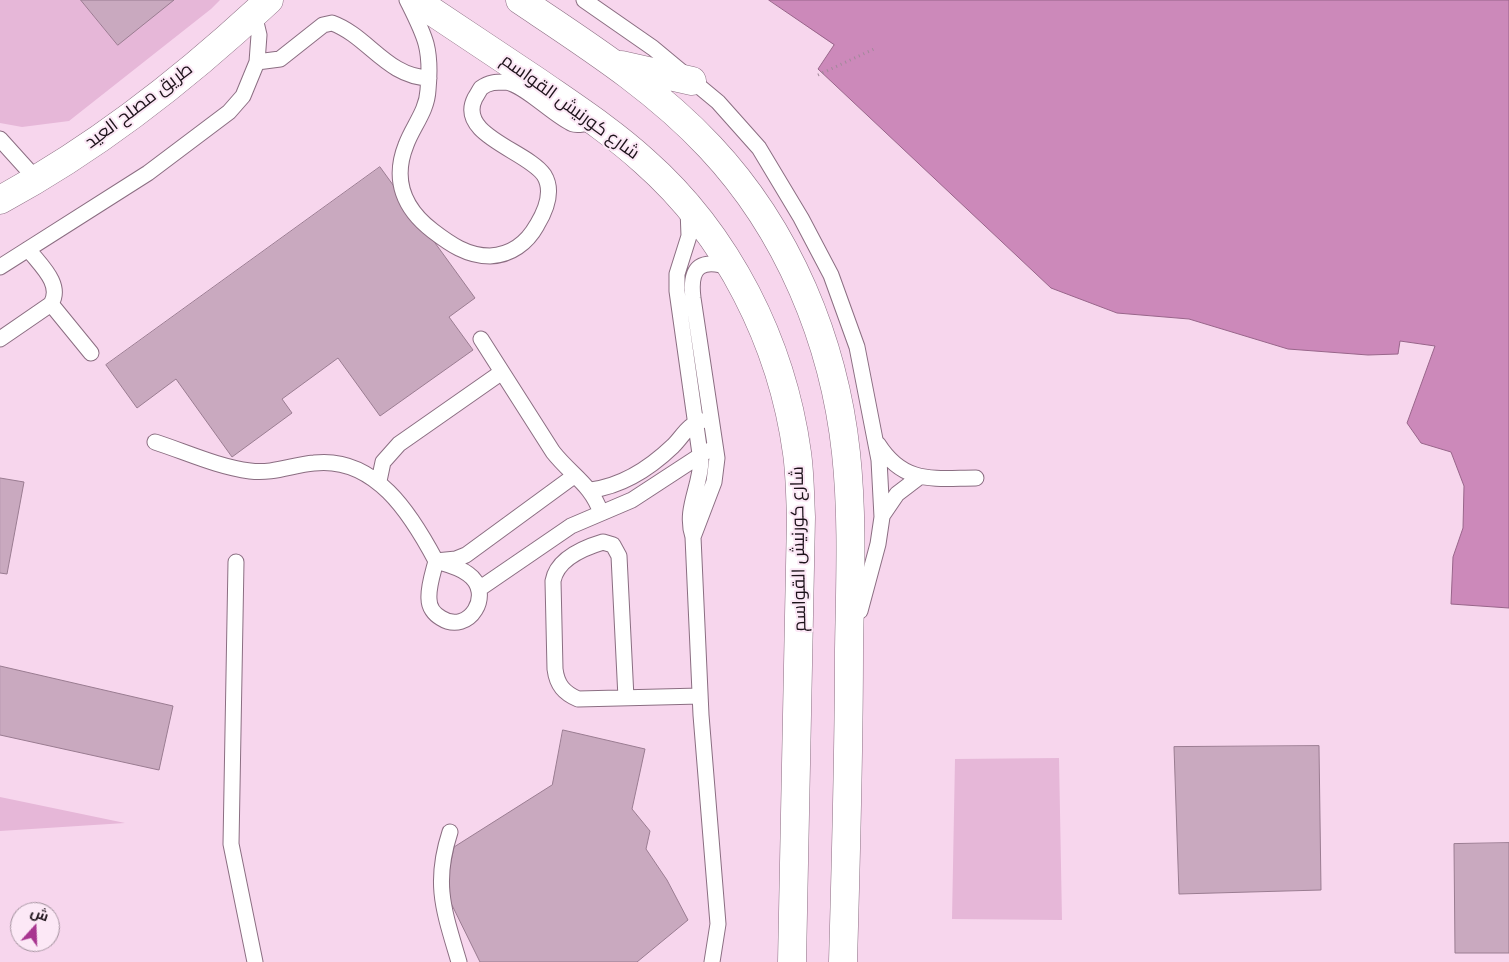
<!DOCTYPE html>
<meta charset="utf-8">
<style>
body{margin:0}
#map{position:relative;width:1509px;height:962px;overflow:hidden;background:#f7d6ed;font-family:Merriweather,Cairo,serif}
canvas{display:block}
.north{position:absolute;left:10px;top:902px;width:50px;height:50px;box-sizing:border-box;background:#fce8f6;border:1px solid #a3929e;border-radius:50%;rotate:20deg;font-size:14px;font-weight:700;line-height:20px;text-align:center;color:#1d121a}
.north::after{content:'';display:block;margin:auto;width:18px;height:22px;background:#a83590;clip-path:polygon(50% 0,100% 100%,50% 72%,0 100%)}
</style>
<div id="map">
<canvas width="1509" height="962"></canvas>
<div class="north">ش</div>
</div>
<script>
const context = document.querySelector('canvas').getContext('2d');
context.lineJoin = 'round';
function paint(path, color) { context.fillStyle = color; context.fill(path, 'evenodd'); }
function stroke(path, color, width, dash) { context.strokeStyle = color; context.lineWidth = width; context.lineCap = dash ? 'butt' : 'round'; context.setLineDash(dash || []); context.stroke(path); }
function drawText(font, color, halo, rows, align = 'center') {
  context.font = font + ' Merriweather,Cairo,serif'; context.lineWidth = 4; context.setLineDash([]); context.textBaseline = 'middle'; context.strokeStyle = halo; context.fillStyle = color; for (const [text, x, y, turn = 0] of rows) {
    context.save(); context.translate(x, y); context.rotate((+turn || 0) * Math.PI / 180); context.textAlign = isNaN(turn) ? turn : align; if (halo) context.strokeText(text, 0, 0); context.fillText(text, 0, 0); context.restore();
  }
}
const green = new Path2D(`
 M0,0H220L211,9L69,121L22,127L0,123Z
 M1059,758L1062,920L952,919L955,759Z
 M0,797L125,823L0,831Z`);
const water = new Path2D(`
 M769,0H1509V608L1451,604L1453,557L1463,528L1464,486L1451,452L1421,443L1407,423L1435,346L1400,341L1398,354L1368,355L1288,349L1189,319L1117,313L1051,288L818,69L834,45Z`);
const building = new Path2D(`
 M81,0H174L118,45Z
 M380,167L475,298L449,317L473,350L380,416L338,358L282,399L292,413L232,457L176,379L137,408L106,365Z
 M0,478L24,482L7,574L0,573Z
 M0,666L173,706L159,770L0,735Z
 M563,730L645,749L632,809L650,831L646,849L667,880L688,920L637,962H480L445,891L454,847L552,785Z
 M1319,746L1321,890L1179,894L1174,747Z
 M1509,843V953H1455L1454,844Z`);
const path = new Path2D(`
 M818,75L874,49`);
const service = new Path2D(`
 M407,0C425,36 432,48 428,90C427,111 413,126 406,145C392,180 404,209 433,231C450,244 467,256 490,256C511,255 527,243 537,225C546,210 554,191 544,175C528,151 456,135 475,98C477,95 479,91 481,88C489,82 496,82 506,82C524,84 554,116 573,124C578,126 589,123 595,122
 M584,0L653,48L718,102L759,148L801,218L831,275L857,347L879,460L882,517L878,544L860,611
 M257,62L280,59L323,25L332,23C368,36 387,77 429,78
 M0,139L37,180
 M688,209L689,236L677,274V291L701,461C700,488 684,510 693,537L701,715L718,924L712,962
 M0,267L148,173L229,112L243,96L257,62L259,35L254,14
 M51,304L91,353
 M0,339L51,304C63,284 40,265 28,249
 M481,339L553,452C572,476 591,484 601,513
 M155,442C186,452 218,467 250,471C273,474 292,465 314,463C375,456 411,514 436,561L456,559L466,555L574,476
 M878,444C904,485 934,478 976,478
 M379,481L383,462L399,444L502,372
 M591,490C622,486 650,468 673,446C683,436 688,424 702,421
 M882,516L897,494L918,478
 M693,537L714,482L717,458L693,298C689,265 702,258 732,268
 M436,561C446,564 459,567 468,574C495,593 469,636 441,618C434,614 429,607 429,599C428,587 433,573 436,561Z
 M236,562L231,844L255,962
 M479,589L571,526L632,500L707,451
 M626,698L619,556L613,545L603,542C583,548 557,559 553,581L555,669C557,685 564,693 578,699L700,696
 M450,832C433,884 444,911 459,962`);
const tertiary = new Path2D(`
 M0,200C98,147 188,76 269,0`);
const secondary = new Path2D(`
 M415,0C456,27 497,55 538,82C574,107 611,131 644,161C728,235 782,343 797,453C800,474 800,496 801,517L792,962
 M520,0C587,45 655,88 710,147C788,230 834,341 846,453C853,518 850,584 849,650C849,754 846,858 843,962
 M621,65L692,81`);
const streetNames = [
 ["طريق مصلح العيد",139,106,-37],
 ["شارع كورنيش القواسم",570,107,36],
 ["شارع كورنيش القواسم",799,549,-91]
];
paint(green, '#e6b7d8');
paint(water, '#cc89ba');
stroke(water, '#98658a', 1);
paint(building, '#c9a9bf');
stroke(building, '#9a7c91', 1);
stroke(service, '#8b6e82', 17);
stroke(tertiary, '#8b6e82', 29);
stroke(secondary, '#8b6e82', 29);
stroke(path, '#a1899a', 3, [1, 4]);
stroke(service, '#fff', 15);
stroke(tertiary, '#fff', 28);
stroke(secondary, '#fff', 28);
drawText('18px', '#1d121a', '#fce8f6', streetNames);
</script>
